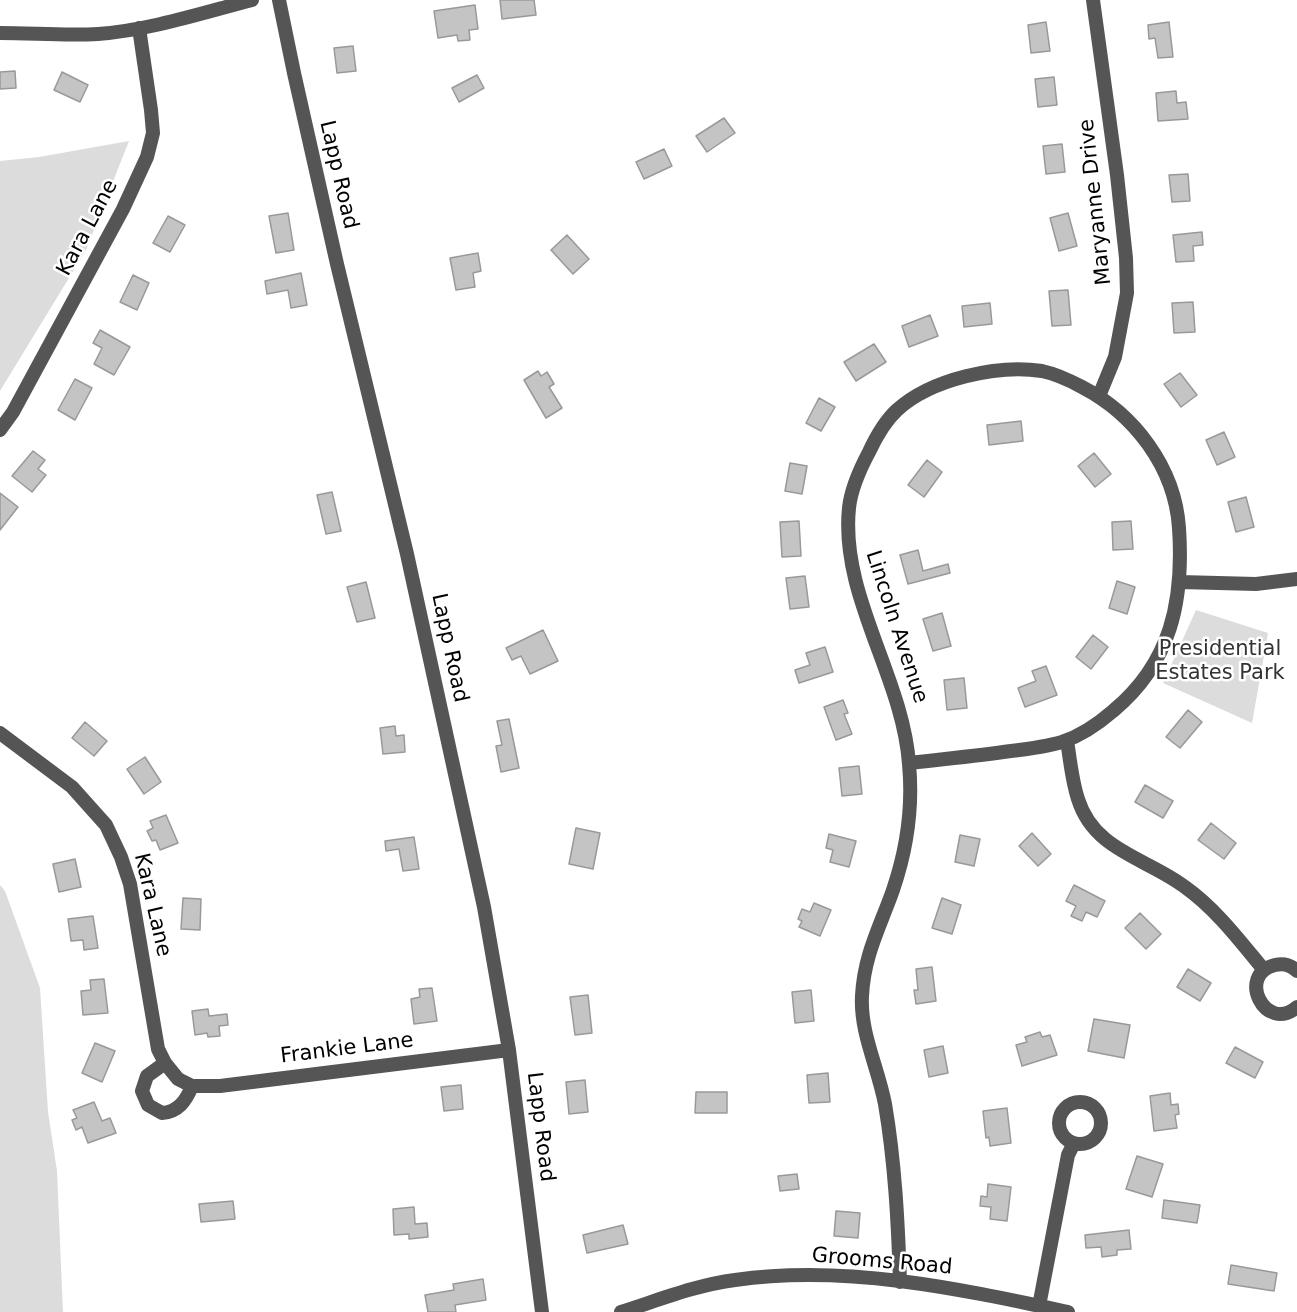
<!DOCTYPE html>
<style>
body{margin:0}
canvas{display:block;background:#fff}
</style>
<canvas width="1297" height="1312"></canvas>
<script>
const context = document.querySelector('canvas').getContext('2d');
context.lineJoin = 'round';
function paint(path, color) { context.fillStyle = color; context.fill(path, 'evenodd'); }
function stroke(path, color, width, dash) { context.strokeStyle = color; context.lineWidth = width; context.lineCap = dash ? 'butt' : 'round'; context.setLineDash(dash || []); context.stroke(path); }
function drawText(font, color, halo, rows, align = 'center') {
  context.font = font + ' "DejaVu Sans",sans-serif'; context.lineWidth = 5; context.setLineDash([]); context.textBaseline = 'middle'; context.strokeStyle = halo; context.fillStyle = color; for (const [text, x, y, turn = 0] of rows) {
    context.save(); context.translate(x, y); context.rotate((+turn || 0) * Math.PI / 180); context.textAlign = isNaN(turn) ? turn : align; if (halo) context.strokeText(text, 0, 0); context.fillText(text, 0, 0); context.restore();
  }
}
const green = new Path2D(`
 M129,141L86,250L0,391V161L39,157Z
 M1196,610L1268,633L1252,723L1163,683Z
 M0,885L5,891L40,988L48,1112L57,1171L63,1312H0Z`);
const building = new Path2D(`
 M500,0H534L536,15L502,19Z
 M475,5L478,29L469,30L470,40L458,41L457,35L438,38L434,11Z
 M1046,22L1050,51L1031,53L1028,25Z
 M1169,22L1173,57L1158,58L1155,38L1149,39L1148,25Z
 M353,46L356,71L337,73L334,48Z
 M15,71L16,88L0,89V72Z
 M62,72L88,85L80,102L54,90Z
 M477,75L484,88L459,102L452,88Z
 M1054,77L1057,105L1038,107L1035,79Z
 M1176,91L1177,103L1186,102L1188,119L1158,121L1156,93Z
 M724,118L735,133L707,152L696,136Z
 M1062,144L1065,172L1046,174L1043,146Z
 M664,149L672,166L644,179L636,162Z
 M1188,174L1190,201L1172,202L1169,175Z
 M288,213L294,250L276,253L269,216Z
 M1068,213L1077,246L1059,251L1050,218Z
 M168,216L185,225L170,252L153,243Z
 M1202,232L1203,245L1193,246L1194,261L1176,262L1173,235Z
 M567,235L589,259L573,274L551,250Z
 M478,253L481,271L473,273L475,287L456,290L450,258Z
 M301,273L307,305L291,308L288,290L267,294L265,281Z
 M133,275L149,283L137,310L120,302Z
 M1068,290L1071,325L1052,326L1049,291Z
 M1193,302L1195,332L1174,333L1172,303Z
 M990,303L992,324L964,327L962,306Z
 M930,315L938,336L909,347L902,326Z
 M100,330L130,347L114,375L94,364L102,348L93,343Z
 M874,344L886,362L856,381L844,362Z
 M538,371L541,376L547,372L554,384L549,387L562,408L546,418L524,380Z
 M1180,373L1197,395L1181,407L1164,384Z
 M75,379L92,388L75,420L58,410Z
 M819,398L835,407L821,431L806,423Z
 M1021,421L1023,441L989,445L987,425Z
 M1224,432L1235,457L1217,465L1206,440Z
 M33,451L45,460L38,469L46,475L32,492L12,476Z
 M1094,453L1111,474L1095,487L1078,466Z
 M927,460L942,472L924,497L908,485Z
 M790,463L807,466L802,494L785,491Z
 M332,492L341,531L326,534L317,495Z
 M0,493L18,507L0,530Z
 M1246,497L1254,527L1236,532L1228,502Z
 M799,521L801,556L782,557L780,522Z
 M1131,521L1133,549L1113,550L1112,522Z
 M918,550L923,571L948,564L950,573L908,584L900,555Z
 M805,576L809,607L790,609L786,578Z
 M1117,581L1135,587L1127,614L1109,608Z
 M366,582L375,618L357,622L347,587Z
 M942,613L951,646L933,651L923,619Z
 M543,630L558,661L530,674L521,656L512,660L506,648Z
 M1093,635L1108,647L1091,669L1076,657Z
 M825,647L833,672L799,683L795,670L810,665L806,653Z
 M1046,666L1057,695L1025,707L1018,688L1036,681L1032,671Z
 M964,678L967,708L947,710L944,680Z
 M843,700L848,713L844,714L852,734L836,740L824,707Z
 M1188,710L1202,722L1180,748L1166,737Z
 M509,719L519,768L501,772L496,746L502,745L497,721Z
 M85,722L107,741L94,756L72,738Z
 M395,726L396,736L404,735L405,752L383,754L380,728Z
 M145,757L161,782L144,794L127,769Z
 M859,766L862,794L842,796L839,768Z
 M1145,785L1173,801L1163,818L1135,802Z
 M166,815L178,843L160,850L156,840L152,841L147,831L153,828L150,821Z
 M1211,823L1236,843L1224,859L1198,840Z
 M576,828L600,833L593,869L569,864Z
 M1032,833L1051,854L1038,866L1019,846Z
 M829,834L856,841L849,867L830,862L833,850L826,848Z
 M960,835L980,839L974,866L955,862Z
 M414,837L419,869L403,871L399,849L386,851L385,841Z
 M75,859L81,887L59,892L53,864Z
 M1074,885L1105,901L1097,917L1086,912L1082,921L1071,916L1076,906L1066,901Z
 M183,898L201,899L200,930L181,929Z
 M942,898L961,905L952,934L932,928Z
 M814,903L831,910L820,936L799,927L802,921L798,919L802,909L810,912Z
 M1140,913L1161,934L1146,949L1125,928Z
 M93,916L98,948L84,950L83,940L71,941L68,919Z
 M932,967L936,1001L916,1004L914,990H918L916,969Z
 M1188,969L1211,983L1200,1001L1177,987Z
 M104,979L108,1013L83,1015L81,991L91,990L90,980Z
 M432,988L437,1021L414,1024L411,999L420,997L419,989Z
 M811,990L814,1021L795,1023L792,992Z
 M588,995L592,1033L575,1035L570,997Z
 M208,1009L209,1016L227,1014L228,1025L219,1026L220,1036L208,1037L207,1033L195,1035L192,1011Z
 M1094,1019L1130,1025L1124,1058L1088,1051Z
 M1040,1032L1042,1037L1050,1035L1057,1055L1022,1066L1016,1045L1027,1042L1025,1037Z
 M95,1043L115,1051L102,1082L82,1073Z
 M943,1046L948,1073L929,1077L924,1050Z
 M1235,1047L1263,1062L1255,1078L1226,1063Z
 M828,1073L830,1102L809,1103L807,1075Z
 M585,1080L588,1112L569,1114L566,1082Z
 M461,1085L463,1109L444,1111L441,1087Z
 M696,1092H727V1113H695Z
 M1170,1093L1171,1105L1178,1104L1179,1114L1175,1115L1177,1128L1154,1131L1150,1096Z
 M94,1102L102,1121L110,1118L116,1133L88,1143L82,1127L76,1130L72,1120L77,1118L73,1110Z
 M1007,1108L1011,1143L990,1146L989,1137L986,1138L983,1111Z
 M1137,1156L1163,1164L1152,1197L1126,1189Z
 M797,1174L799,1189L780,1191L778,1176Z
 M988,1184L1011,1187L1007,1221L990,1219L991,1207L980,1206L981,1196L987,1197Z
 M1164,1200L1200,1205L1197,1223L1162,1218Z
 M233,1201L235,1219L201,1222L199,1204Z
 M414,1207L415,1224L427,1223L428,1237L409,1239V1234L394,1235L393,1209Z
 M836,1211L860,1213L858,1238L834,1236Z
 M623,1225L628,1244L587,1253L583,1235Z
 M1129,1230L1131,1249L1117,1250V1255L1102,1257L1101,1247L1086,1248L1085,1235Z
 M1231,1265L1277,1273L1274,1291L1228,1284Z
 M483,1279L486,1300L455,1305L456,1312H428L425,1295L454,1290L453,1284Z`);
const minor = new Path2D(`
 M279,0L294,73L337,264L407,554L484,907L509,1050L542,1312
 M1093,0L1117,175L1126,258L1127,293L1115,357L1099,396
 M0,33C33,33 65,36 98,34C150,30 202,13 252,0
 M0,430L13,412L123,209L147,157L153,133L151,110L139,28
 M1180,582L1256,584L1297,579
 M0,733L72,787L106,825L121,857L130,884L158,1049L165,1063
 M1067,740C1070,760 1072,781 1078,799C1094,851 1147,858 1185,887C1216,909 1240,941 1264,970
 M1297,971C1291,965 1283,963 1275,965C1236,974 1265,1034 1297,1007
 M165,1063L178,1079L192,1086C186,1101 178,1112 162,1113L148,1105L142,1091L147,1076Z
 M192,1086H220L509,1050
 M1059 1123a21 21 0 1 1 42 0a21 21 0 1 1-42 0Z
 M900,1282C898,1222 895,1163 885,1104C878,1067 860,1033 862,996C864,955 880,927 893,890C907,849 913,806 909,764C903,677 840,596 849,508C851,488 860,469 869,452C876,437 885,421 897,410C931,379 998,364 1042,371C1056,374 1069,380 1082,387C1134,414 1175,467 1179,528C1184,601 1171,663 1113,711C1098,724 1080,736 1062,742C1045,747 1028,749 1011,751C977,756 943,759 909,763
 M1039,1306L1068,1155L1074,1143
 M621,1312C659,1300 696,1285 735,1280C846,1264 960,1289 1068,1312`);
const streetNames = [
 ["Lapp Road",338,175,77],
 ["Maryanne Drive",1096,202,-96],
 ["Kara Lane",88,228,-62],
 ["Lincoln Avenue",896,627,72],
 ["Lapp Road",449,648,78],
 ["Kara Lane",152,905,77],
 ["Frankie Lane",347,1049,-7],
 ["Lapp Road",540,1127,83],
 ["Grooms Road",882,1262,5]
];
const parkNames = [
 ["Presidential",1220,650],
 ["Estates Park",1220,674]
];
paint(green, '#dcdcdc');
paint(building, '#c4c4c4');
stroke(building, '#999', 1.5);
stroke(minor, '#555', 14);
drawText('21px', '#000', '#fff', streetNames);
drawText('21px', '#333', '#fff', parkNames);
</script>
